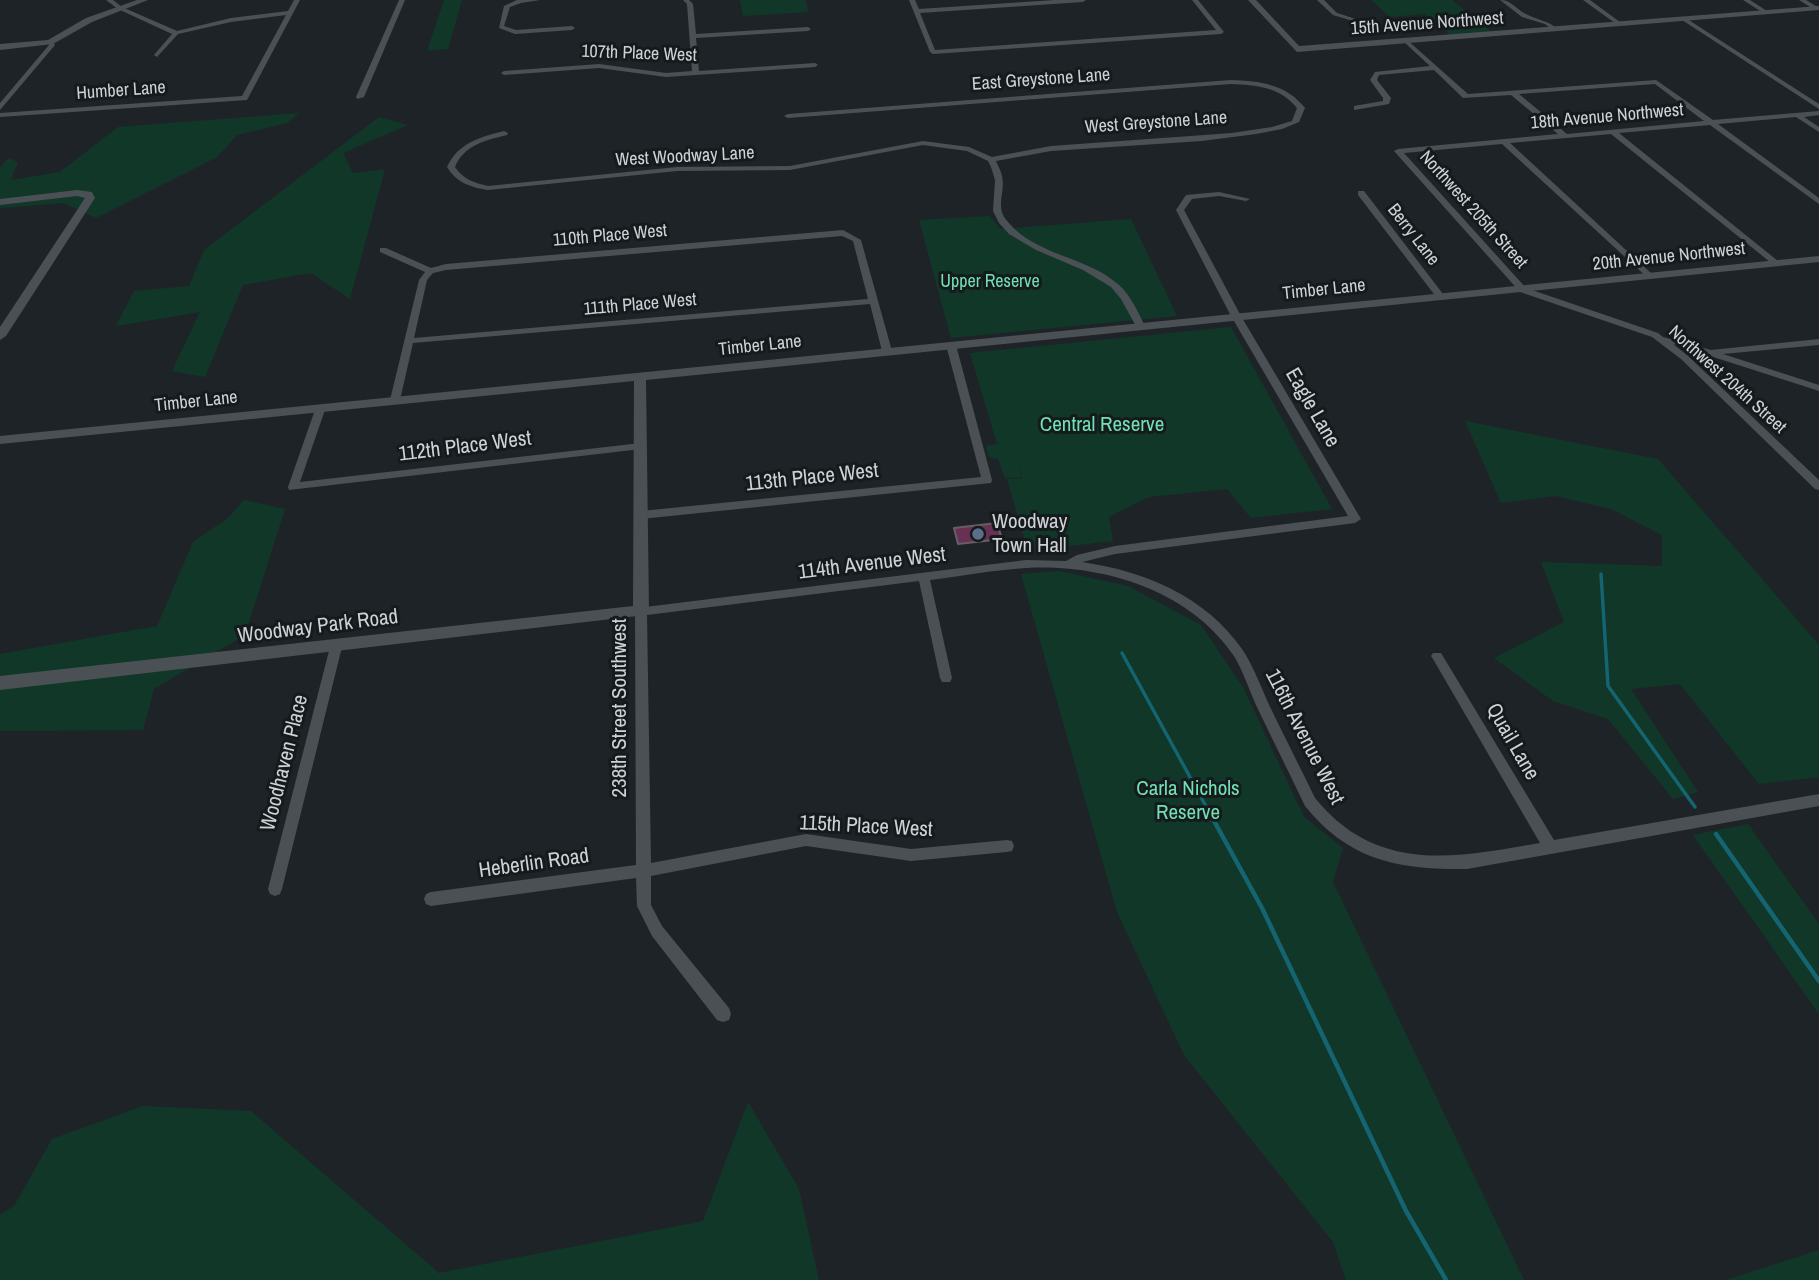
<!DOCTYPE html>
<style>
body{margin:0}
canvas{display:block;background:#1e2327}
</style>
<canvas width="1819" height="1280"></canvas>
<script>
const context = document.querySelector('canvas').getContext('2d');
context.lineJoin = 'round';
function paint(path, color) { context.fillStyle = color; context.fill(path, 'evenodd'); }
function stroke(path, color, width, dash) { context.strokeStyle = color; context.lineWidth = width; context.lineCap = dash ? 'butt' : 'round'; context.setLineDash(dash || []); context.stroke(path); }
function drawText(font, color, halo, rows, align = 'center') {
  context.font = font + ' "Archivo Narrow",sans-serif'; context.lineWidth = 6; context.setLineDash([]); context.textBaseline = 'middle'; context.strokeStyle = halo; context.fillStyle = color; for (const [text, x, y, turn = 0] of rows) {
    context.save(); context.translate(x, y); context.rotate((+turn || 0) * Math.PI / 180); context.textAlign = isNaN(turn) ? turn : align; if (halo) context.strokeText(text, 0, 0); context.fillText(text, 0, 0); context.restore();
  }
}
const green = new Path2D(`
 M444,0H462L448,49L427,51Z
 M740,0H806L808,12L743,16Z
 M1371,0H1452L1492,32L1450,35L1425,14L1390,17Z
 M299,113L287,123L237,135L217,157L96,218L64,203L0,208V168L8,158L18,162L11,180L60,172L118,127Z
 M379,117L408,125L343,153L353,173L385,169L350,299L311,273L243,285L205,377L172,371L200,312L116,326L134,291L189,286L204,250Z
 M990,216L1000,229L1131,219L1177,316L951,338L919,220Z
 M1231,327L1332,509L1251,518L1227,489L1149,497L1109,517L1113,541L1028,551L1007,479L1022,478L1019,465L1021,477L1005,478L998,459L989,457L986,446L997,444L970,353Z
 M1465,421L1658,459L1819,645V777L1759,784L1680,684L1631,689L1698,792L1673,799L1608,719L1553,701L1494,658L1564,622L1541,562L1662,566V535L1611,509L1555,496L1501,503Z
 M244,500L285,509L245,635L154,689L143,730L0,731V654L157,626L193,542L228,518Z
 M1059,571L1128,586L1201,625L1244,689L1304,817L1343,848L1333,882L1524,1280H1346L1333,1242L1184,1055L1117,912L1021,574Z
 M1748,824L1819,924V1014L1693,835Z
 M748,1102L799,1189L819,1280H0V1215L14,1206L52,1139L143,1106L251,1111L439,1273L703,1221Z
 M1819,1250V1280H1726Z`);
const streamFar1 = new Path2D(`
 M1601,574L1608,686L1695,807
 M1122,653L1214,821`);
const stream = new Path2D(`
 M1213,819L1262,908L1406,1211L1446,1280
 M1716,834L1819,981`);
const building = new Path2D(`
 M997,523L1002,539L958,544L954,528Z`);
const minor = new Path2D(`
 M106,0H113L122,7L177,31L231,18L288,11L294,0H300L247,100L0,117V113L242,96L286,15L231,22L178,34L157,57L154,55L172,34L118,9Z
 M399,0H405L364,97L357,99L356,97Z
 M517,0H540L521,3L510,7L504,26L516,30L572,26L575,28L572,30L515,34L499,28L504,6Z
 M683,0H689L693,4L696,34L808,27L811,29L808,31L696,38L699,71L815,63L818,65L815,67L666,77L599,68L504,75L501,73L504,71L599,64L666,73L692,71L687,4Z
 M909,0H915L919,9L1055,0H1086L1083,2L920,13L935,50L1216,30L1192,0H1198L1224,32L1221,34L933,54L930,52Z
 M1317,0H1324L1337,13L1356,19L1353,21L1333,15Z
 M1500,0C1511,0 1515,8 1524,13C1536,20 1548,20 1559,30L1554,31L1545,24L1522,17Z
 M1583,0H1590L1624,25L1619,26Z
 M1743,0H1750L1770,13L1765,14Z
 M1799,0H1806L1819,8V10H1815Z
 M1684,17L1819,104V109L1682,20Z
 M1406,39L1468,94L1656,80L1713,120L1819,111V115L1804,117L1819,127V132L1796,117L1718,124L1819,198V204L1710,125L1619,133L1778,261L1779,263L1775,266L1611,134L1510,143L1652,274V278L1649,279L1502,144L1404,153L1526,288L1658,333L1663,337L1711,350L1819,339V345L1723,354L1819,385V391L1673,344L1687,355L1819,480V490L1815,489L1681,359L1652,337L1520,292L1394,151L1398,149L1558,134L1511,95L1463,98L1434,70L1379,75L1377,80L1391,98L1389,104L1354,110V106L1383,101V98L1370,80L1375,72L1430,66L1404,42V40ZM1655,84L1704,121L1567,134L1519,94Z
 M48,41H52L55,45L0,110V103L49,45Z
 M1231,80C1260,81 1286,84 1305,108L1299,122L1282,129L1256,134L1202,141L1051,151L996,161C998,166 1001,171 1002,176C1006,193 994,207 1008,222C1036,256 1087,256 1119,285C1131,296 1138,312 1145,326L1140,329L1137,328L1121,299L1111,287L1083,270L1036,250L1009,234L999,223L993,211L995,180L991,167L988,161L967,151L923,145L790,170L677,171L488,190C470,187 457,183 447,167C458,143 480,137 504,131L508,133L507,135C486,140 464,145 455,167C463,179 474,183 488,186L677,167L790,166L923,141L969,147L992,157L1051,146L1232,133L1272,127L1292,121L1297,108C1280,87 1257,85 1231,84L788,118L784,116L788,114Z
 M1358,191H1364L1443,294V298H1437L1358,195Z
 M1219,192L1250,199L1246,201L1219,196L1192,199L1184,210L1241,316L1361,519L1355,523L1115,554L1082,562C1144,571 1205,596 1242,649C1255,668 1262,691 1272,711C1286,740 1301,769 1315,798C1377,874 1454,858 1540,843L1433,659L1431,656L1433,653H1441L1554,840L1819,794V806L1467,869C1400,870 1349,861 1305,806C1289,772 1272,739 1256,705C1249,689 1243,671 1234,656C1189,590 1103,564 1026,568C994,570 962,576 930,580L952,678L950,682H942L940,678L919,581L647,615L651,863L806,834L911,849L1007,840L1012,841L1014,846L1012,851L1007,852L911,861L806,846L651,876V905L662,926L729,1008L731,1014L729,1020L723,1022L717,1020L652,936L637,906L636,878L431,906L426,904L424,899L426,894L431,892L636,865L635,611L637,608L1026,560L1066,561L1077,555L1115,546L1348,516L1231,316L1176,210L1186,195Z
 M843,230L861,240L892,351L890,353H884L882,351L870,304L413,343L400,400L395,403L390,400L419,280L425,272L380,252V248H386L431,268L446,264ZM842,236L853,241L868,299L414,338L427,280L433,273L446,270Z
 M951,342L956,345L992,480L991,483L641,519L635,515L641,511L981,477L946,345Z
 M321,404L326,407L300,482L641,443L646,446L641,449L289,490L288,487L316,407Z
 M336,642L340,644L342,647L282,889L280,894L275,896L270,894L268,889L330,647L332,644Z`);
const tertiary = new Path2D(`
 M137,0H148L92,22L53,44L0,50V44L48,40L86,18Z
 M1248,0H1256L1299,46L1819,6V10L1297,52Z
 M77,190L92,192L95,198L6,336L0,340V327L85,198L77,196L0,205V199Z
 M1819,256V262L646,380L649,611L646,615L0,690V676L633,606L634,381L0,444V436Z`);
const markers = [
 [978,534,7,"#5c6f8a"]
];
const farStreetnames = [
 ["15th Avenue Northwest",1427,24,-4],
 ["107th Place West",639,54,2],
 ["East Greystone Lane",1041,80,-4],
 ["Humber Lane",121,91,-4],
 ["18th Avenue Northwest",1607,117,-5],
 ["West Greystone Lane",1156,123,-4],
 ["West Woodway Lane",685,157,-3],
 ["Northwest 205th Street",1473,210,48],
 ["Berry Lane",1413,235,52],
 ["110th Place West",610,236,-5],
 ["20th Avenue Northwest",1669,257,-6],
 ["Timber Lane",1324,290,-6],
 ["111th Place West",640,305,-5],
 ["Timber Lane",760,346,-6],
 ["Northwest 204th Street",1727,380,42],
 ["Timber Lane",196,402,-6]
];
const farParknames = [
 ["Upper Reserve",990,282]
];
const streetNames = [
 ["Eagle Lane",1312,408,60],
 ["112th Place West",465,447,-7],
 ["113th Place West",812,478,-6],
 ["114th Avenue West",872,564,-7],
 ["Woodway Park Road",318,627,-7],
 ["238th Street Southwest",620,708,-90],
 ["116th Avenue West",1304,737,63],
 ["Quail Lane",1512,742,60],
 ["Woodhaven Place",285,763,-76],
 ["115th Place West",866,827,3],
 ["Heberlin Road",534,864,-8]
];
const parkNames = [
 ["Central Reserve",1102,425],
 ["Carla Nichols",1188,789],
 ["Reserve",1188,813]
];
const poiNames = [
 ["Woodway",992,522],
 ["Town Hall",992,546]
];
paint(green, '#113728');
stroke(streamFar1, '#146471', 3.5);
stroke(stream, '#146471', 4.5);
paint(building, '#683053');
stroke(building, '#665f63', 2);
paint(minor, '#4a5054');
paint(tertiary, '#4a5054');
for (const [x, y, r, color] of markers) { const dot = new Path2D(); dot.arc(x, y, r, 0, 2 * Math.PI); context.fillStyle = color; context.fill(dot); stroke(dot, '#151a1d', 2.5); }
drawText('18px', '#cfd2d5', '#151a1d', farStreetnames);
drawText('18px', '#71e1b3', '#151a1d', farParknames);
drawText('21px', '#cfd2d5', '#151a1d', streetNames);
drawText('21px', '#71e1b3', '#151a1d', parkNames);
drawText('21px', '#cfd2d5', '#151a1d', poiNames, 'left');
</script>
